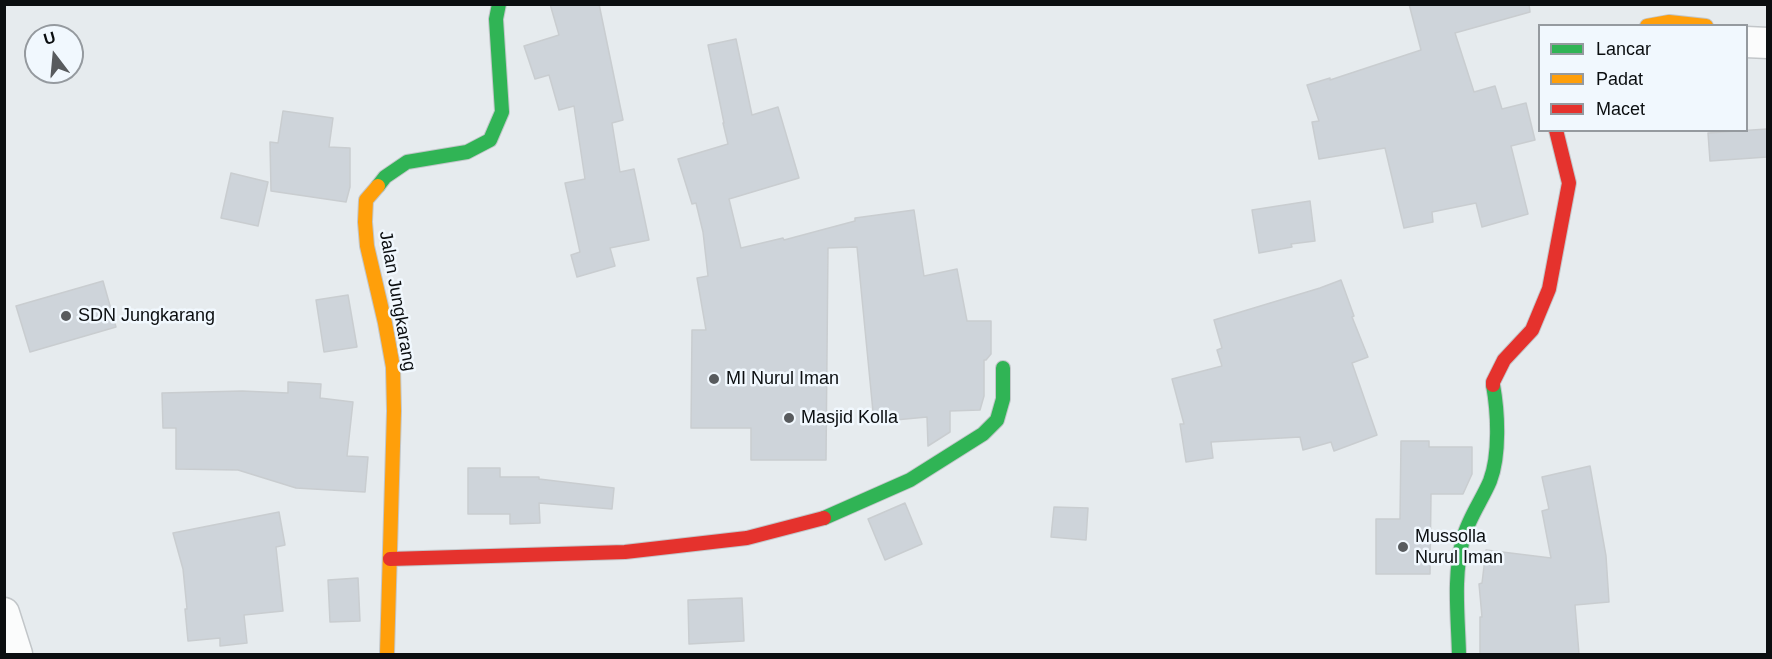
<!DOCTYPE html>
<style>
body{margin:0}
#map{position:relative;width:1772px;height:659px;overflow:hidden;background:#e6ebee;font-family:Helvetica,sans-serif}
canvas{display:block}
.frame{position:absolute;inset:0;border:6px solid #0b0e10;pointer-events:none}
.legend{position:absolute;left:1538px;top:24px;width:210px;height:108px;box-sizing:border-box;background:#f1f8fe;border:2px solid #959a9f;margin:0;padding:8px 10px;list-style:none;font-size:18px;color:#0b0e10}
.legend li{display:flex;align-items:center;gap:12px;height:30px}
.legend b{width:30px;border:2px solid #959a9f}
.north{position:absolute;left:24px;top:24px;width:60px;height:60px;box-sizing:border-box;background:#f1f8fe;border:2px solid #959a9f;border-radius:50%;rotate:344deg;font-size:16px;font-weight:700;line-height:24px;text-align:center;color:#0b0e10}
.north::after{content:'';display:block;margin:auto;width:21px;height:27px;background:#585b5e;clip-path:polygon(50% 0,100% 100%,50% 72%,0 100%)}
</style>
<div id="map">
<canvas width="1772" height="659"></canvas>
<div class="frame"></div>
<ul class="legend">
<li><b style="height:8px;background:#30b455"></b>Lancar</li>
<li><b style="height:8px;background:#ff9f0a"></b>Padat</li>
<li><b style="height:8px;background:#e5322d"></b>Macet</li>
</ul>
<div class="north">U</div>
</div>
<script>
const ctx = document.querySelector('canvas').getContext('2d');
ctx.lineJoin = 'round';
function fill(path, color) {
  ctx.fillStyle = color;
  ctx.fill(path, 'evenodd');
}
function strokePath(path, color, width, dash) {
  ctx.strokeStyle = color;
  ctx.lineWidth = width;
  ctx.lineCap = dash ? 'butt' : 'round';
  ctx.setLineDash(dash || []);
  ctx.stroke(path);
}
function label(font, color, halo, rows, align = 'center') {
  ctx.font = font + ' Helvetica,sans-serif';
  ctx.lineWidth = 5;
  ctx.setLineDash([]);
  ctx.textBaseline = 'middle';
  ctx.strokeStyle = halo;
  ctx.fillStyle = color;
  for (const [text, x, y, turn = 0] of rows) {
    ctx.save();
    ctx.translate(x, y);
    ctx.rotate((+turn || 0) * Math.PI / 180);
    ctx.textAlign = isNaN(turn) ? turn : align;
    if (halo) ctx.strokeText(text, 0, 0);
    ctx.fillText(text, 0, 0);
    ctx.restore();
  }
}
const building = new Path2D(`
 M 550,4 L 599,4 L 623,120 L 612,123 L 620,172 L 634,169 L 649,240 L 610,248 L 615,266 L 577,277 L 571,255 L 580,252 L 565,183 L 585,179 L 574,106 L 559,110 L 549,75 L 535,79 L 524,46 L 559,35 Z
 M 1409,4 L 1529,4 L 1530,12 L 1455,33 L 1474,92 L 1495,86 L 1502,109 L 1526,103 L 1535,140 L 1511,146 L 1528,214 L 1482,227 L 1476,203 L 1432,212 L 1433,222 L 1404,228 L 1385,148 L 1319,159 L 1312,122 L 1319,121 L 1307,85 L 1330,78 L 1330,80 L 1421,50 Z
 M 736,39 L 752,115 L 778,107 L 799,178 L 729,199 L 741,248 L 783,238 L 784,240 L 855,221 L 855,218 L 914,210 L 924,276 L 957,269 L 967,321 L 991,321 L 991,354 L 986,360 L 984,360 L 984,396 L 980,410 L 950,411 L 950,432 L 928,446 L 927,417 L 874,422 L 857,247 L 828,248 L 826,460 L 751,460 L 751,428 L 691,428 L 692,330 L 706,330 L 697,278 L 708,276 L 703,232 L 696,203 L 692,204 L 678,159 L 728,144 L 723,123 L 724,123 L 708,45 Z
 M 283,111 L 333,118 L 329,147 L 350,148 L 350,187 L 346,202 L 271,191 L 270,142 L 278,143 Z
 M 1767,129 L 1767,157 L 1710,161 L 1708,133 Z
 M 231,173 L 268,182 L 258,226 L 221,218 Z
 M 1310,201 L 1315,241 L 1291,244 L 1292,247 L 1259,253 L 1252,210 Z
 M 1341,280 L 1354,316 L 1352,317 L 1368,357 L 1352,363 L 1377,435 L 1334,451 L 1331,442 L 1303,450 L 1300,437 L 1211,442 L 1213,458 L 1186,462 L 1180,424 L 1184,424 L 1172,379 L 1222,366 L 1217,350 L 1222,348 L 1214,320 L 1320,288 Z
 M 103,281 L 116,327 L 30,352 L 16,306 Z
 M 348,295 L 357,347 L 324,352 L 316,300 Z
 M 288,382 L 321,384 L 320,398 L 353,402 L 347,456 L 368,457 L 365,492 L 296,488 L 238,470 L 176,469 L 176,428 L 163,428 L 162,393 L 242,391 L 288,393 Z
 M 1401,441 L 1429,441 L 1429,447 L 1472,447 L 1472,474 L 1463,494 L 1431,494 L 1430,574 L 1376,574 L 1376,519 L 1400,519 Z
 M 1590,466 L 1606,556 L 1609,602 L 1575,605 L 1579,654 L 1480,654 L 1480,617 L 1482,617 L 1479,584 L 1482,583 L 1486,550 L 1551,558 L 1542,511 L 1549,509 L 1542,477 Z
 M 468,468 L 500,468 L 500,477 L 539,477 L 539,479 L 614,488 L 612,509 L 539,503 L 540,523 L 510,524 L 510,514 L 468,514 Z
 M 905,503 L 922,544 L 885,560 L 868,519 Z
 M 1054,507 L 1088,508 L 1086,540 L 1051,537 Z
 M 279,512 L 285,545 L 276,547 L 283,611 L 244,615 L 247,643 L 220,646 L 220,638 L 188,641 L 185,609 L 187,609 L 183,569 L 173,533 Z
 M 358,578 L 360,621 L 330,622 L 328,580 Z
 M 742,598 L 744,641 L 689,644 L 688,600 Z`);
fill(building, '#ced4da');
strokePath(building, '#c9cdd0', 1.5);
const street = new Path2D(`
 M 1746,42 L 1768,43
 M 4,613 L 17,654`);
const fast = new Path2D(`
 M 378,186 L 385,177 L 407,162 L 467,152 L 490,140 L 502,112 L 496,19 L 499,4
 M 824,518 L 910,480 L 983,434 L 997,420 L 1003,399 L 1003,368
 M 1459,654 C 1458,616 1453,576 1463,539 C 1468,519 1482,500 1490,481 C 1500,455 1498,412 1493,385`);
const slow = new Path2D(`
 M 1647,26 L 1669,22 L 1706,26
 M 378,186 L 366,200 L 365,222 L 367,246 L 385,323 L 393,367 L 394,411 L 387,654`);
const jam = new Path2D(`
 M 1493,385 L 1493,382 L 1504,360 L 1532,330 L 1549,289 L 1569,183 L 1556,130
 M 390,559 L 625,552 L 747,538 L 824,518`);
strokePath(street, '#c2c6c9', 33);
strokePath(fast, '#c2c6c9', 16);
strokePath(slow, '#c2c6c9', 16);
strokePath(jam, '#c2c6c9', 16);
strokePath(street, '#fbfcfc', 30);
strokePath(fast, '#30b455', 14);
strokePath(slow, '#ff9f0a', 14);
strokePath(jam, '#e5322d', 14);
for (const [x, y, r, color] of [
 [66,316,6,"#585b5e"],
 [714,379,6,"#585b5e"],
 [789,418,6,"#585b5e"],
 [1403,547,6,"#585b5e"]
]) {
  const dot = new Path2D();
  dot.arc(x, y, r, 0, 2 * Math.PI);
  ctx.fillStyle = color;
  ctx.fill(dot);
  strokePath(dot, '#f1f8fe', 2);
}
label('18px', '#0b0e10', '#f1f8fe', [
 ["Jalan Jungkarang",397,301,80]
]);
label('18px', '#0b0e10', '#f1f8fe', [
 ["SDN Jungkarang",78,316],
 ["MI Nurul Iman",726,379],
 ["Masjid Kolla",801,418],
 ["Mussolla",1415,537],
 ["Nurul Iman",1415,558]
], 'left');
</script>
